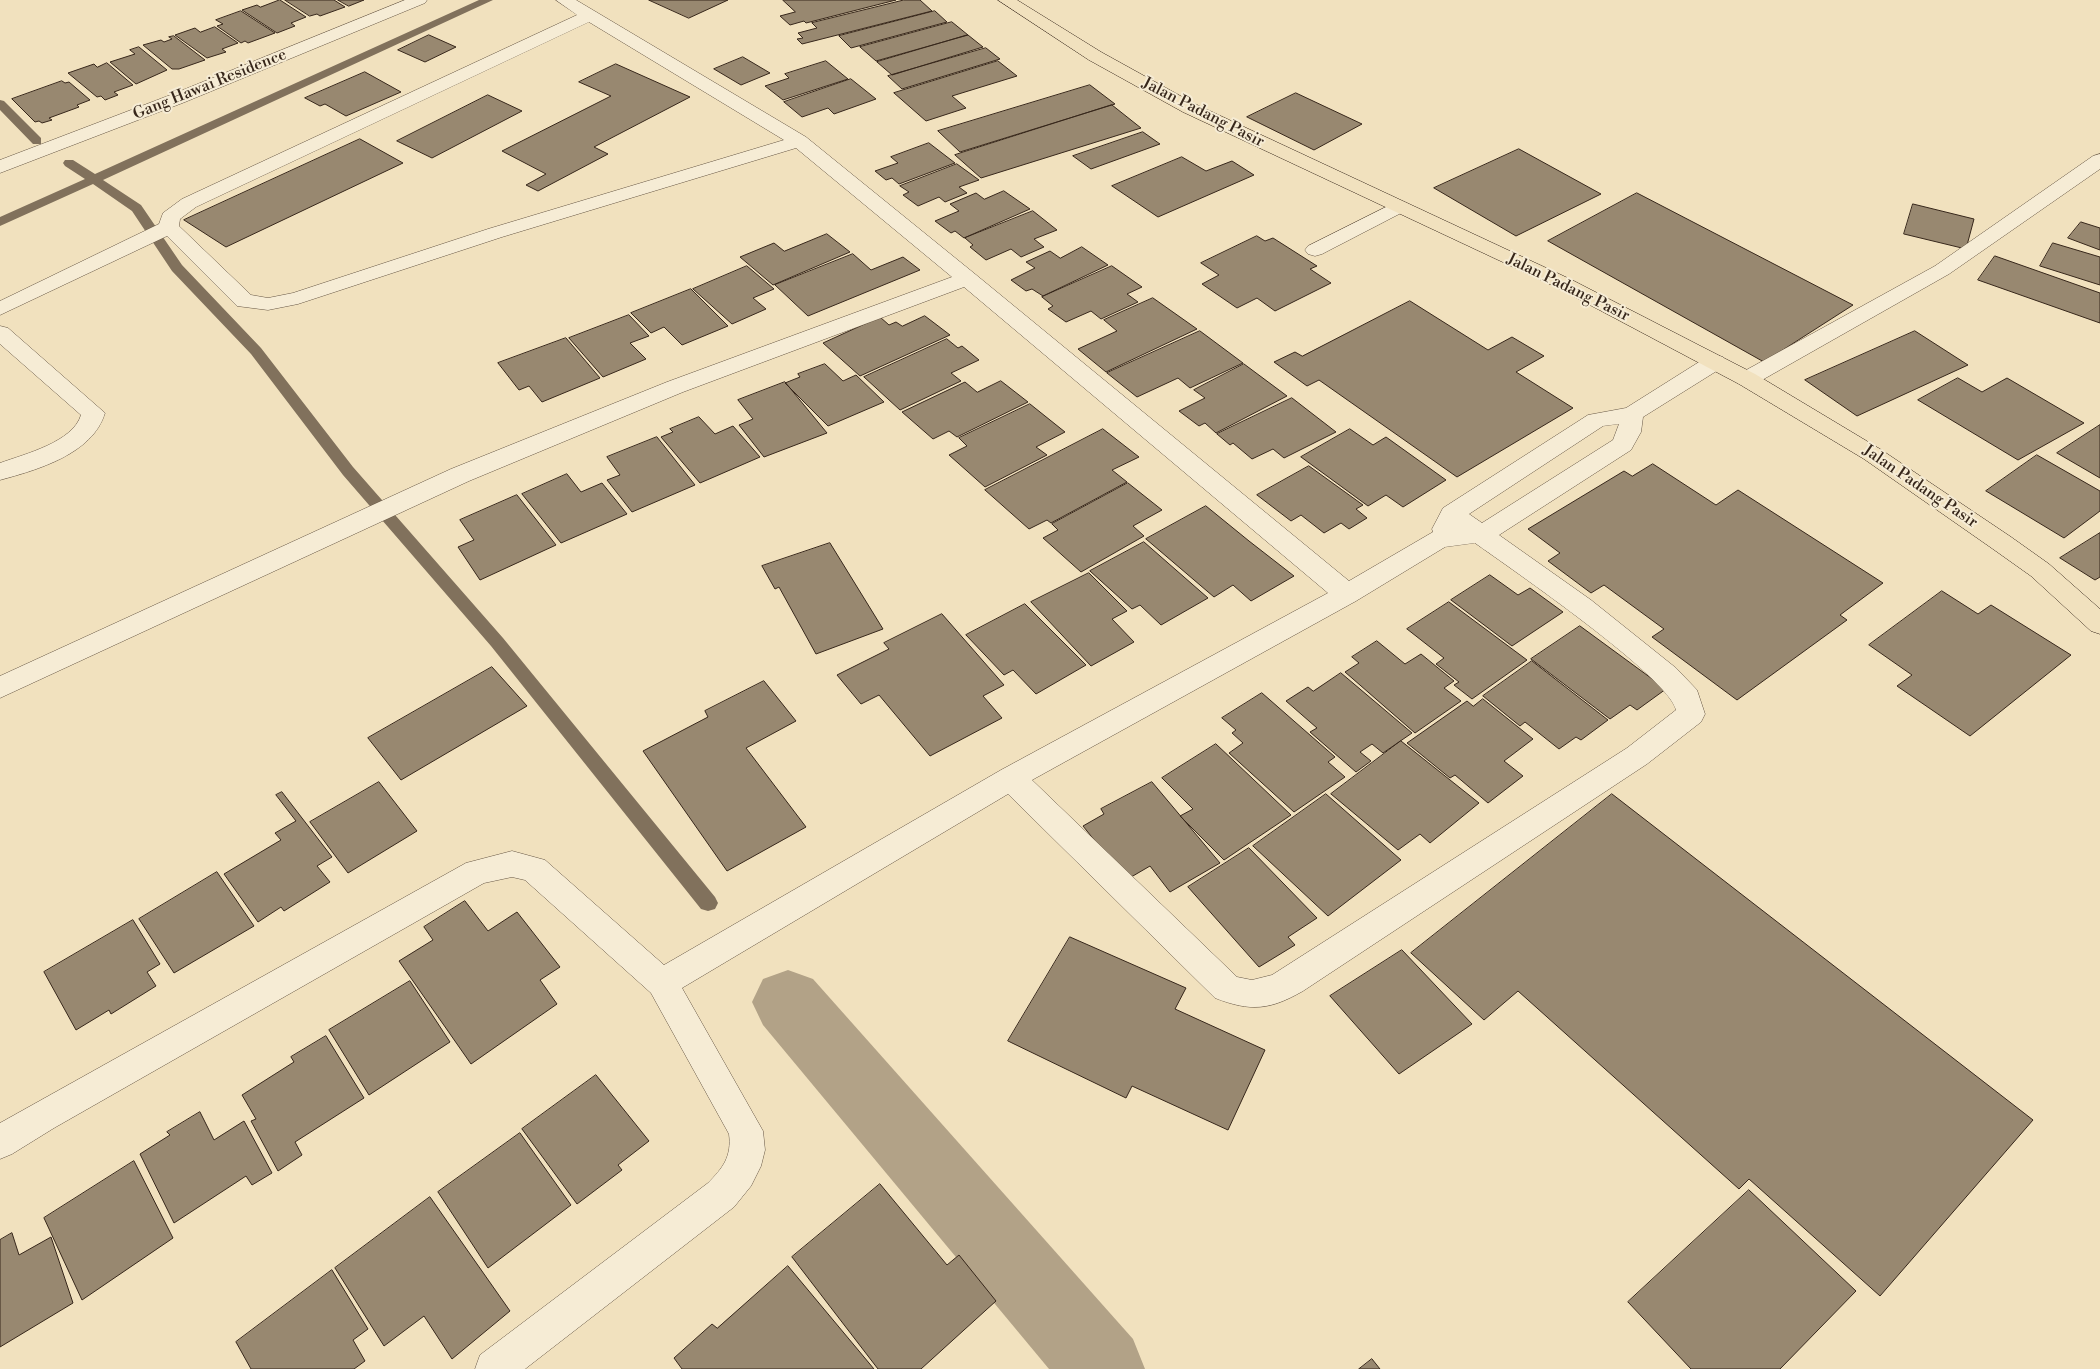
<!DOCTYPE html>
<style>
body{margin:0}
canvas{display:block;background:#f1e1be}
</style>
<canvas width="2100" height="1369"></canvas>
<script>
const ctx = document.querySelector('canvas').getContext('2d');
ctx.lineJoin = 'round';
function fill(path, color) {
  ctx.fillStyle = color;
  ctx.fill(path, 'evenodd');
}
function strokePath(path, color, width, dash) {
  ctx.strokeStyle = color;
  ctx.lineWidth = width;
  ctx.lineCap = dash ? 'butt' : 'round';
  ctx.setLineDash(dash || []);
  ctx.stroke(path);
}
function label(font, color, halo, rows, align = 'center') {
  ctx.font = font + ' "Libre Bodoni",serif';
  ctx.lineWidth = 4;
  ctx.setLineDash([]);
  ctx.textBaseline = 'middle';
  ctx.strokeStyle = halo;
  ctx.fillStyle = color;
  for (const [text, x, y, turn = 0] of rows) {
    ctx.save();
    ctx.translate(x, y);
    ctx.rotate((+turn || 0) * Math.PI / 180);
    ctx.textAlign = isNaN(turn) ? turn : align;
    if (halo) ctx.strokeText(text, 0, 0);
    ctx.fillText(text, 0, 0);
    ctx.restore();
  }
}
fill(new Path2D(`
 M 479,0 L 493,0 L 103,180 L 141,205 L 182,265 L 261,348 L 353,467 L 503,638 L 715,897 L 718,903 L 715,909 L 708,911 L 701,909 L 491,646 L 343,475 L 251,354 L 172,271 L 132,211 L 93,184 L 0,226 L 0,217 L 85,179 L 65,166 L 63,163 L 65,160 L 73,160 L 95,174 Z
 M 0,100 L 4,101 L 41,138 L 41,144 L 33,144 L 0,110 Z`), '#81715c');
fill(new Path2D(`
 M 788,970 L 813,979 L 1133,1339 L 1145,1369 L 1049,1369 L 763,1025 L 752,1002 L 763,979 Z`), '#b2a287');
const building = new Path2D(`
 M 280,0 L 306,17 L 291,23 L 295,26 L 277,33 L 242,10 L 257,5 L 260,7 Z
 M 285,0 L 334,0 L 345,7 L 320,16 L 317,14 L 310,16 Z
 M 338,0 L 364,0 L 349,6 Z
 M 649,0 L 728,0 L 689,18 Z
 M 783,0 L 896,0 L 806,23 L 804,21 L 790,25 L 780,16 L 795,12 Z
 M 904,0 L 920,0 L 932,11 L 802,44 L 797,39 L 803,38 L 798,33 L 817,28 L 812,23 Z
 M 241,11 L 275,33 L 248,43 L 245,41 L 241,43 L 217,26 L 223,24 L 216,20 Z
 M 935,11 L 947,22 L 851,48 L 839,36 Z
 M 952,22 L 968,35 L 876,61 L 860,47 Z
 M 215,27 L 238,43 L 222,49 L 226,52 L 207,58 L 175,35 L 195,28 L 200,32 Z
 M 429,35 L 456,47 L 425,62 L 398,50 Z
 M 968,35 L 983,47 L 892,75 L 877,62 Z
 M 174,36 L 205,60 L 179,69 L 172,69 L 143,45 L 161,40 L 164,42 L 172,39 L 169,37 Z
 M 139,47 L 167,70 L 136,84 L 110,62 L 135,54 L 130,50 Z
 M 986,48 L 1000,59 L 902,89 L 888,76 Z
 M 743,57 L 770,73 L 741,85 L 714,69 Z
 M 826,61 L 848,79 L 783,100 L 765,86 L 789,78 L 785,74 Z
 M 998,61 L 1017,76 L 952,96 L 966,108 L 926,121 L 894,93 Z
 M 107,63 L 133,85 L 114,92 L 118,95 L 105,100 L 101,96 L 97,97 L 68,73 L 94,64 L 97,67 Z
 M 616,64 L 690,97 L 594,147 L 608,154 L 538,191 L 526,185 L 546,174 L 502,151 L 611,96 L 579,82 Z
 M 365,72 L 401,92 L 346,116 L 325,104 L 320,106 L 305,98 Z
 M 851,79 L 876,99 L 834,114 L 828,108 L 802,117 L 784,102 Z
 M 62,81 L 65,83 L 69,82 L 90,100 L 77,105 L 79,107 L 49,118 L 52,120 L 42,123 L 39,121 L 35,122 L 12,99 Z
 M 1090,85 L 1115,104 L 960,152 L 938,131 Z
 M 1296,93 L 1362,124 L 1314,150 L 1247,117 Z
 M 488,95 L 522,111 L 432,158 L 397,141 Z
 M 1112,105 L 1141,128 L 981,178 L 955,155 Z
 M 1143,132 L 1160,144 L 1091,169 L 1073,156 Z
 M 360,139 L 403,163 L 226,247 L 184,220 Z
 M 929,143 L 955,163 L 899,184 L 892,178 L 886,180 L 875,171 L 898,163 L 891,157 Z
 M 1519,149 L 1601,194 L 1516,236 L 1434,188 Z
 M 1182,157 L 1206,171 L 1232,161 L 1254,175 L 1158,217 L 1112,186 Z
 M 957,164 L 979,180 L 959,187 L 967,193 L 945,202 L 939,197 L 918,206 L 903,195 L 909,192 L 900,186 Z
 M 1004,191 L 1030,209 L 964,238 L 955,231 L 951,233 L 935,221 L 959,211 L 950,204 L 976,193 L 984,199 Z
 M 1637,193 L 1853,305 L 1764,362 L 1548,241 Z
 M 1913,204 L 1974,219 L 1966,249 L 1904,234 Z
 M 1033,211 L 1057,230 L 1034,239 L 1044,247 L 1021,257 L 1011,249 L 986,260 L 970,247 L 973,245 L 965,238 Z
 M 2081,222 L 2100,228 L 2100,250 L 2068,238 Z
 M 827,234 L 850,252 L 773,285 L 740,257 L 774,243 L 784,251 Z
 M 1257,236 L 1265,241 L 1273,238 L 1317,266 L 1310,269 L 1331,283 L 1275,311 L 1257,298 L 1237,308 L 1202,284 L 1219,275 L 1201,263 Z
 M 2053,243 L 2100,257 L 2100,285 L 2040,266 Z
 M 1082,247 L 1108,265 L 1043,296 L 1032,289 L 1026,291 L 1011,280 L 1035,268 L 1026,262 L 1050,251 L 1060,258 Z
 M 853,254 L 871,270 L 903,257 L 920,270 L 808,316 L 775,285 Z
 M 1995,256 L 2100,293 L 2100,323 L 1978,280 Z
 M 747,266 L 774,289 L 753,298 L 766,309 L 732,324 L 693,289 Z
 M 1112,266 L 1142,287 L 1127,294 L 1138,302 L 1101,319 L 1091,311 L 1066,322 L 1048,309 L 1053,306 L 1042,297 Z
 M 691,289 L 728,326 L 682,345 L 664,327 L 651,333 L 631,313 Z
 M 1153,298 L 1197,329 L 1106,372 L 1078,349 L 1117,331 L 1104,320 Z
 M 1410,301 L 1488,350 L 1512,337 L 1544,356 L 1516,372 L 1573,408 L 1457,477 L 1319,380 L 1307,386 L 1274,362 L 1295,352 L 1302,356 Z
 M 629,315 L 649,336 L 630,343 L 646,359 L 603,377 L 569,338 Z
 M 925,316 L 950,335 L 860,376 L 823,343 L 880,317 L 889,325 L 896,322 L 902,326 Z
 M 1200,331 L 1243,363 L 1190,388 L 1178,378 L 1137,397 L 1107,373 Z
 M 1915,331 L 1968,365 L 1857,416 L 1805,380 Z
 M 566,338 L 600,378 L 542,402 L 529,386 L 519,390 L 498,363 Z
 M 947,339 L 958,348 L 962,346 L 979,360 L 951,373 L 961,381 L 900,410 L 864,377 Z
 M 825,364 L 843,381 L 856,375 L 884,402 L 828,426 L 785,383 L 800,377 L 798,374 Z
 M 1244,364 L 1287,396 L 1216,433 L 1205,423 L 1199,426 L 1179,411 L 1205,398 L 1194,390 Z
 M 1958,378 L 1982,392 L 2007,378 L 2084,423 L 2018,460 L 1918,400 Z
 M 1001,381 L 1028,402 L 957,437 L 949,431 L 933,439 L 902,412 L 965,382 L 977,392 Z
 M 785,382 L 827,433 L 764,457 L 739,425 L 753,419 L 738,400 Z
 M 1292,398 L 1336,432 L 1284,458 L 1273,449 L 1252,459 L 1233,443 L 1230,445 L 1217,434 Z
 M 1030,404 L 1065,432 L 1036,447 L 1047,455 L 985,487 L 949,455 L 967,446 L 959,438 Z
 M 699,417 L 715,434 L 733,426 L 760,457 L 700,483 L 661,437 L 673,432 L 670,429 Z
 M 2100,425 L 2100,478 L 2057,453 Z
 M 1103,429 L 1139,457 L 1112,470 L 1127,482 L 1051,523 L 1047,520 L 1029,529 L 985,490 Z
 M 1350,429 L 1373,445 L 1386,437 L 1446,480 L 1403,507 L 1386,495 L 1368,506 L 1301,457 Z
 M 657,437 L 695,485 L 632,512 L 607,480 L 620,475 L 607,457 Z
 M 2037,455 L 2100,491 L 2100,511 L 2064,538 L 1986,491 Z
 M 1653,464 L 1716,505 L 1738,490 L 1883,583 L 1840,615 L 1847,620 L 1737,700 L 1652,637 L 1664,629 L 1604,585 L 1591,593 L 1548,561 L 1560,553 L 1528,529 L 1624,471 L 1632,476 Z
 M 1309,466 L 1363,505 L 1356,509 L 1367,518 L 1349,529 L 1341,523 L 1324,533 L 1301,515 L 1291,521 L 1257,495 Z
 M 567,474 L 581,492 L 602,483 L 627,514 L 561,543 L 522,494 Z
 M 1128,483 L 1162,510 L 1133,526 L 1144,536 L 1081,572 L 1043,538 L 1058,530 L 1052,524 Z
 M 517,495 L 556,545 L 480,580 L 458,547 L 474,540 L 460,520 Z
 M 1206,506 L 1249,541 L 1294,576 L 1251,601 L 1233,585 L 1214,597 L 1146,539 Z
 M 2100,533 L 2100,577 L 2095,580 L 2060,558 Z
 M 1144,542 L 1208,598 L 1161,625 L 1140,605 L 1132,609 L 1090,571 Z
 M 830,543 L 883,629 L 816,654 L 779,587 L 775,589 L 762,566 Z
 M 1089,573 L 1127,611 L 1112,619 L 1134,642 L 1091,666 L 1031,602 Z
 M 1490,575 L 1518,595 L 1530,588 L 1563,612 L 1512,646 L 1451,600 Z
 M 1942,591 L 1978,614 L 1991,605 L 2071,655 L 1970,736 L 1897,686 L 1912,675 L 1869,645 Z
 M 1449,602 L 1527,660 L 1472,699 L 1454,685 L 1459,682 L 1436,664 L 1444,658 L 1407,629 Z
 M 1025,604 L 1086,665 L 1036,694 L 1013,670 L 1004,675 L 966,635 Z
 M 942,614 L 1004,685 L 983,696 L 1002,718 L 930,756 L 879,695 L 861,704 L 837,675 L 889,649 L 884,643 Z
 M 1580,626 L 1666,689 L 1637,710 L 1630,705 L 1610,719 L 1531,659 Z
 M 1377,641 L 1405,664 L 1421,654 L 1454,681 L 1444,688 L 1461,701 L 1415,733 L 1345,672 L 1359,663 L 1352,657 Z
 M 1532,661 L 1608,720 L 1581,740 L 1576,737 L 1559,749 L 1525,722 L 1520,726 L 1483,696 Z
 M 492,667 L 527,706 L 401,780 L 368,738 Z
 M 1341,673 L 1412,733 L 1383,753 L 1372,744 L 1360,752 L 1371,761 L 1356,772 L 1310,732 L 1317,728 L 1286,701 L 1308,687 L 1313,691 Z
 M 764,681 L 796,721 L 746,748 L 806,827 L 727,871 L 643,751 L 708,717 L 705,711 Z
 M 1262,693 L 1335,757 L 1328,762 L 1345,777 L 1294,812 L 1229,753 L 1243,743 L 1232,733 L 1236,730 L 1222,718 Z
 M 1483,699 L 1533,739 L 1504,761 L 1523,776 L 1488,803 L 1455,775 L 1450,778 L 1407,743 L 1467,701 L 1473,706 Z
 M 1401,741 L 1479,803 L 1430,843 L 1420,834 L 1398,850 L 1331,794 Z
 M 1216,744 L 1291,815 L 1224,860 L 1180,816 L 1193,809 L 1162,778 Z
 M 379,782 L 417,831 L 348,873 L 310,822 Z
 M 1152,782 L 1220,863 L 1170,892 L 1150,866 L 1126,880 L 1083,826 L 1104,814 L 1101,809 Z
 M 282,792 L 332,857 L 317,866 L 330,882 L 284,911 L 281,907 L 258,922 L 224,874 L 281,840 L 275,833 L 296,821 L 276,795 Z
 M 1326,794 L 1401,860 L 1328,916 L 1253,846 Z
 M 1612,794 L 2033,1120 L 1880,1296 L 1749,1179 L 1739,1189 L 1518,991 L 1484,1020 L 1411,953 Z
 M 1249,848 L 1317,918 L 1288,937 L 1295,945 L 1259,967 L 1188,887 Z
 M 217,872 L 254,926 L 174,973 L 139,919 Z
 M 465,901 L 488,931 L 517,912 L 560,967 L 540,980 L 557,1004 L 471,1064 L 399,961 L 433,940 L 424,927 Z
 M 133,920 L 160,964 L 147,972 L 156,986 L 111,1014 L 109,1010 L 76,1030 L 44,972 Z
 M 1070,937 L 1186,988 L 1175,1009 L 1265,1050 L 1228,1130 L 1132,1086 L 1126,1098 L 1008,1041 Z
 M 1402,950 L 1472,1024 L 1399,1074 L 1330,996 Z
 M 410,981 L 450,1042 L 369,1095 L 329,1030 Z
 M 326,1036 L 364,1098 L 295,1142 L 302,1155 L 278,1171 L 251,1121 L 256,1119 L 242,1095 L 294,1062 L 291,1057 Z
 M 596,1075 L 649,1141 L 618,1165 L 622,1170 L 577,1204 L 522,1129 Z
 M 200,1112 L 214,1140 L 244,1121 L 272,1173 L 252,1185 L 246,1176 L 174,1223 L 140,1154 L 170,1135 L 167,1132 Z
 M 520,1133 L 571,1205 L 488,1268 L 438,1192 Z
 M 134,1161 L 173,1238 L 82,1300 L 44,1218 Z
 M 880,1184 L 947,1265 L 959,1255 L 996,1301 L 921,1369 L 878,1369 L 792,1257 Z
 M 1749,1190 L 1856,1291 L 1780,1369 L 1691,1369 L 1628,1302 Z
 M 430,1197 L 510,1311 L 452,1359 L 424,1316 L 384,1346 L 335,1268 Z
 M 12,1233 L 19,1255 L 51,1237 L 73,1303 L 0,1347 L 0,1240 Z
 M 788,1266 L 874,1369 L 682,1369 L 674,1358 L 712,1324 L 717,1328 Z
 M 332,1270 L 368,1329 L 353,1340 L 365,1361 L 354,1369 L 251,1369 L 236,1342 Z
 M 1372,1359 L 1380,1369 L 1359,1369 Z`);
fill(building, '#988870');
strokePath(building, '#37271b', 1);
const minor = new Path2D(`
 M 405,0 L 427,0 L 425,3 L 185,102 L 0,173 L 0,160 L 173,94 Z
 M 556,0 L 576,0 L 806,137 L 975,274 L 1349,581 L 1433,532 L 1432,529 L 1443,508 L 1588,415 L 1626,408 L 1707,357 L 1715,355 L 1723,357 L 1726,362 L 1723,367 L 1643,417 L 1641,432 L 1631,450 L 1499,535 L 1591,600 L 1676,668 L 1697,690 L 1705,714 L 1701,722 L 1647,764 L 1303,991 C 1270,1010 1251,1012 1215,998 L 1008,794 L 682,988 L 763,1131 L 765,1150 L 761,1166 L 751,1186 L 734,1207 L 525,1369 L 475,1369 L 480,1355 L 708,1183 C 723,1168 732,1156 729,1134 L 651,993 L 525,880 L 512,877 L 484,883 L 54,1128 L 12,1154 L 0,1159 L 0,1123 L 466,863 L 512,851 L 545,860 L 664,965 L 1001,770 L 1328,593 L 964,287 L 683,392 L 469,481 L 0,698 L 0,676 L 451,469 L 667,382 L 952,277 L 796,148 L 502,237 L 298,304 L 268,310 L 237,306 L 167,236 L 0,315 L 0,301 L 159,224 L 163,213 L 182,199 L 577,15 ZM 589,22 L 784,140 L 488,229 L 293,293 L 268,298 L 251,295 L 179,226 L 180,219 L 196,207 ZM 1619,424 L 1613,440 L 1482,523 L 1469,514 L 1603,426 ZM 1475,543 C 1510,568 1669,677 1676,710 L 1627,748 L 1272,975 L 1252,980 L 1237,977 L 1032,780 L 1356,601 L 1445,547 Z
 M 2100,154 L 2100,169 L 1949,274 L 1755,384 L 1747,386 L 1739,384 L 1736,379 L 1739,374 L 1935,266 L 2093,156 Z
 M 1398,201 L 1405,203 L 1408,207 L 1405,211 L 1322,254 L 1315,256 L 1308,254 L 1305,250 L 1308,246 Z
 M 0,326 L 8,328 L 105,413 C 93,454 37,470 0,480 L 0,463 C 25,454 73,442 81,415 L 0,344 Z`);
const highway = new Path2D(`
 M 998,0 L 1017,0 L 1101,52 L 1195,104 L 1572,280 L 1755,374 L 1880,449 L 2011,537 L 2049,564 L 2100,609 L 2100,634 L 2091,631 L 2031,576 L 1993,549 L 1864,459 L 1739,384 L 1558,288 L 1183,112 L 1089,60 Z`);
strokePath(minor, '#665644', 1);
strokePath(highway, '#37271b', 1);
fill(minor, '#f6ecd5');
fill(highway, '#f1e1be');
label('16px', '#37271b', '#f6ecd5', [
 ["Gang Hawai Residence",210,85,-22],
 ["Jalan Padang Pasir",1203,113,27],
 ["Jalan Padang Pasir",1568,288,26],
 ["Jalan Padang Pasir",1920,487,34]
]);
</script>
